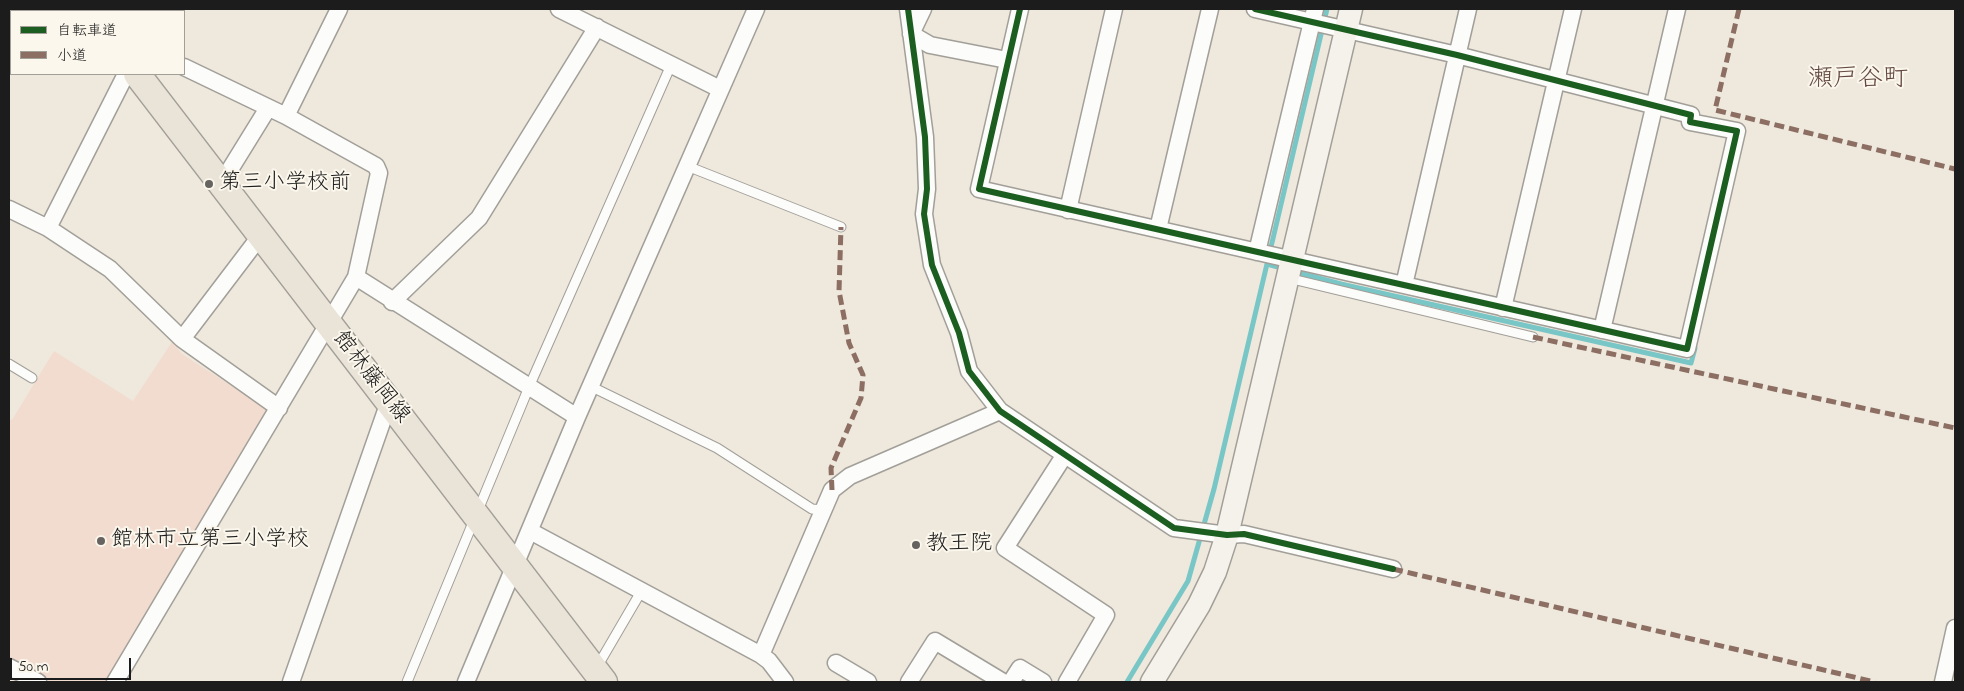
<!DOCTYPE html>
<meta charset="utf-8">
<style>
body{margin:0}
#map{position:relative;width:1964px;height:691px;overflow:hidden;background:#eee8dd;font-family:"Indie Flower","Klee One",sans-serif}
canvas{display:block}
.frame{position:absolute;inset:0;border:10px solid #1c1c1c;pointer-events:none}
.legend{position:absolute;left:10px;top:10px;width:175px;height:65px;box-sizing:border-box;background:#fbf7ec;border:1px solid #a29f99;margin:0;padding:6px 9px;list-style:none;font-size:15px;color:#1c1c1c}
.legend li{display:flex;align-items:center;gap:10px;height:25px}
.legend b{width:25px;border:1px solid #a29f99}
.scale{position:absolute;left:10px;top:658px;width:121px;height:22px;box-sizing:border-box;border:2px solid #1c1c1c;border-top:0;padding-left:6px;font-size:15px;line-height:18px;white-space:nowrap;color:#1c1c1c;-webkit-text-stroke:4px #fbf7ec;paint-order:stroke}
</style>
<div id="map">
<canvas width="1964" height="691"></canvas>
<div class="frame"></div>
<ul class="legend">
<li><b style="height:6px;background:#1b5e20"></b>自転車道</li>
<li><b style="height:6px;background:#8d6e63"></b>小道</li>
</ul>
<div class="scale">50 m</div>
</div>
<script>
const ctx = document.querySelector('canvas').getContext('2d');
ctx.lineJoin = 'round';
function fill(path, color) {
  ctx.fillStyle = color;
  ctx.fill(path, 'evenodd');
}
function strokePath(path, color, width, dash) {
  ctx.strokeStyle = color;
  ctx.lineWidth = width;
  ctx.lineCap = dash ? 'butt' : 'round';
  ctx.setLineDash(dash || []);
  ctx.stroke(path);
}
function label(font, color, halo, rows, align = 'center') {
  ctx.font = font + ' "Indie Flower","Klee One",sans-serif';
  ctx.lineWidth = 4;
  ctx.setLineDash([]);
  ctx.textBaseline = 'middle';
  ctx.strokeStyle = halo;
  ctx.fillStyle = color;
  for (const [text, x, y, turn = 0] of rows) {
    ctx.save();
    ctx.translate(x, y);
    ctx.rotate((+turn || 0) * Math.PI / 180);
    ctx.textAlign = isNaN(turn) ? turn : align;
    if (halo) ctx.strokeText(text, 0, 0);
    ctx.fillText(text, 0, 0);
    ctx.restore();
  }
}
fill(new Path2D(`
 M 172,342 L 182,354 L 269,410 L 109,682 L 48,682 L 9,661 L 9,419 L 12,420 L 54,351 L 133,401 Z`), '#f2dccf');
strokePath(new Path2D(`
 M 1267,264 L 1285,269
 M 1296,272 L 1341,284 L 1691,363 L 1695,348
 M 1127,682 L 1188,581 L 1214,489 L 1327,9`), '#79c6c7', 5);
const lane = new Path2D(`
 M 687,166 L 841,227
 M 1288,278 L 1533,337
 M 9,364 L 32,378
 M 590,386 L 717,448 L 812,509 L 822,510
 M 597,667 L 642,590
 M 407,682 L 529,387 L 671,65`);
const street = new Path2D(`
 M 559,9 L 720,89
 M 908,9 L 925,137 L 927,189 L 924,214 L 932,265 L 959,333 L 969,371 L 1000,411 L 1174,528 L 1227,535 L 1244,534 L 1393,569
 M 923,9 L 911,34 L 930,45 L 1007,60
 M 1020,9 L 979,189 L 1687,349 L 1737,131 L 1690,122 L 1691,115 L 1457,55 L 1255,9
 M 154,11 L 155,9
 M 286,116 L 339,9
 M 221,184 L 268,108
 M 9,209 L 48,228 L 110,269 L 182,339
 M 1068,210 L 1114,9
 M 48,228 L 126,74
 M 1158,229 L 1210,9
 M 261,235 L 182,339 L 279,408
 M 1257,252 L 1315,9
 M 356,277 L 577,417
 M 1404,285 L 1468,9
 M 392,302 L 479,218 L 597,27
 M 1503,308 L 1573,9
 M 1602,330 L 1677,9
 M 1064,456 L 1005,548 L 1106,615 L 1067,682
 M 530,531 L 761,655 L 769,661 L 785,682
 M 761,655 L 832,490 L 850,476 L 1000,411
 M 836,663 L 868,682
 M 9,667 L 38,682
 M 115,682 L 356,277 L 379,173 L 376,166 L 286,116 L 184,67
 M 291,682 L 389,402
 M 466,682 L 577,417 L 756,9
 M 909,682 L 935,641 L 1003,682
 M 1011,682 L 1020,668 L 1043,682
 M 1943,682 L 1955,628`);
const secondary = new Path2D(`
 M 1152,682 L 1199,605 L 1215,572 L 1227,535 L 1351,9`);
const primary = new Path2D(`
 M 87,9 L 89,11
 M 137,74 L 604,682`);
strokePath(lane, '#a29f99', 11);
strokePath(street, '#a29f99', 19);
strokePath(secondary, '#a29f99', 25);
strokePath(primary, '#a29f99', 29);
strokePath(lane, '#fcfcfa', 9);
strokePath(street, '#fcfcfa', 16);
strokePath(secondary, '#f5f1eb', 22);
strokePath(primary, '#eae3d7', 26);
strokePath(new Path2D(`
 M 1739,9 L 1715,110 L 1955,169
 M 1533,337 L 1955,428
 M 832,490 L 831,468 L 861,398 L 863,375 L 849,343 L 839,291 L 841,227
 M 1393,569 L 1875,682`), '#8d6e63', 5, [10, 5]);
strokePath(new Path2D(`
 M 908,9 L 925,137 L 927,189 L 924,214 L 932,265 L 959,333 L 969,371 L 1000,411 L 1174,528 L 1227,535 L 1244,534 L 1393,569
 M 1020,9 L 979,189 L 1687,349 L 1737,131 L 1690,122 L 1691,115 L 1457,55 L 1255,9`), '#1b5e20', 6);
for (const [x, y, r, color] of [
 [209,184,5,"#666360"],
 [101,541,5,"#666360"],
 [916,545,5,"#666360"]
]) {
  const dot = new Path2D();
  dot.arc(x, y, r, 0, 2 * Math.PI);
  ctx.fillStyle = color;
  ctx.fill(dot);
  strokePath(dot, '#fbf7ec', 2);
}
label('22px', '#1c1c1c', '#fbf7ec', [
 ["第三小学校前",219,184],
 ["館林市立第三小学校",111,541],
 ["教王院",926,545]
], 'left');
label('22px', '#1c1c1c', '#fbf7ec', [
 ["館林藤岡線",370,378,52]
]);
label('25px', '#624840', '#fbf7ec', [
 ["瀬戸谷町",1858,81]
]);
</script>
